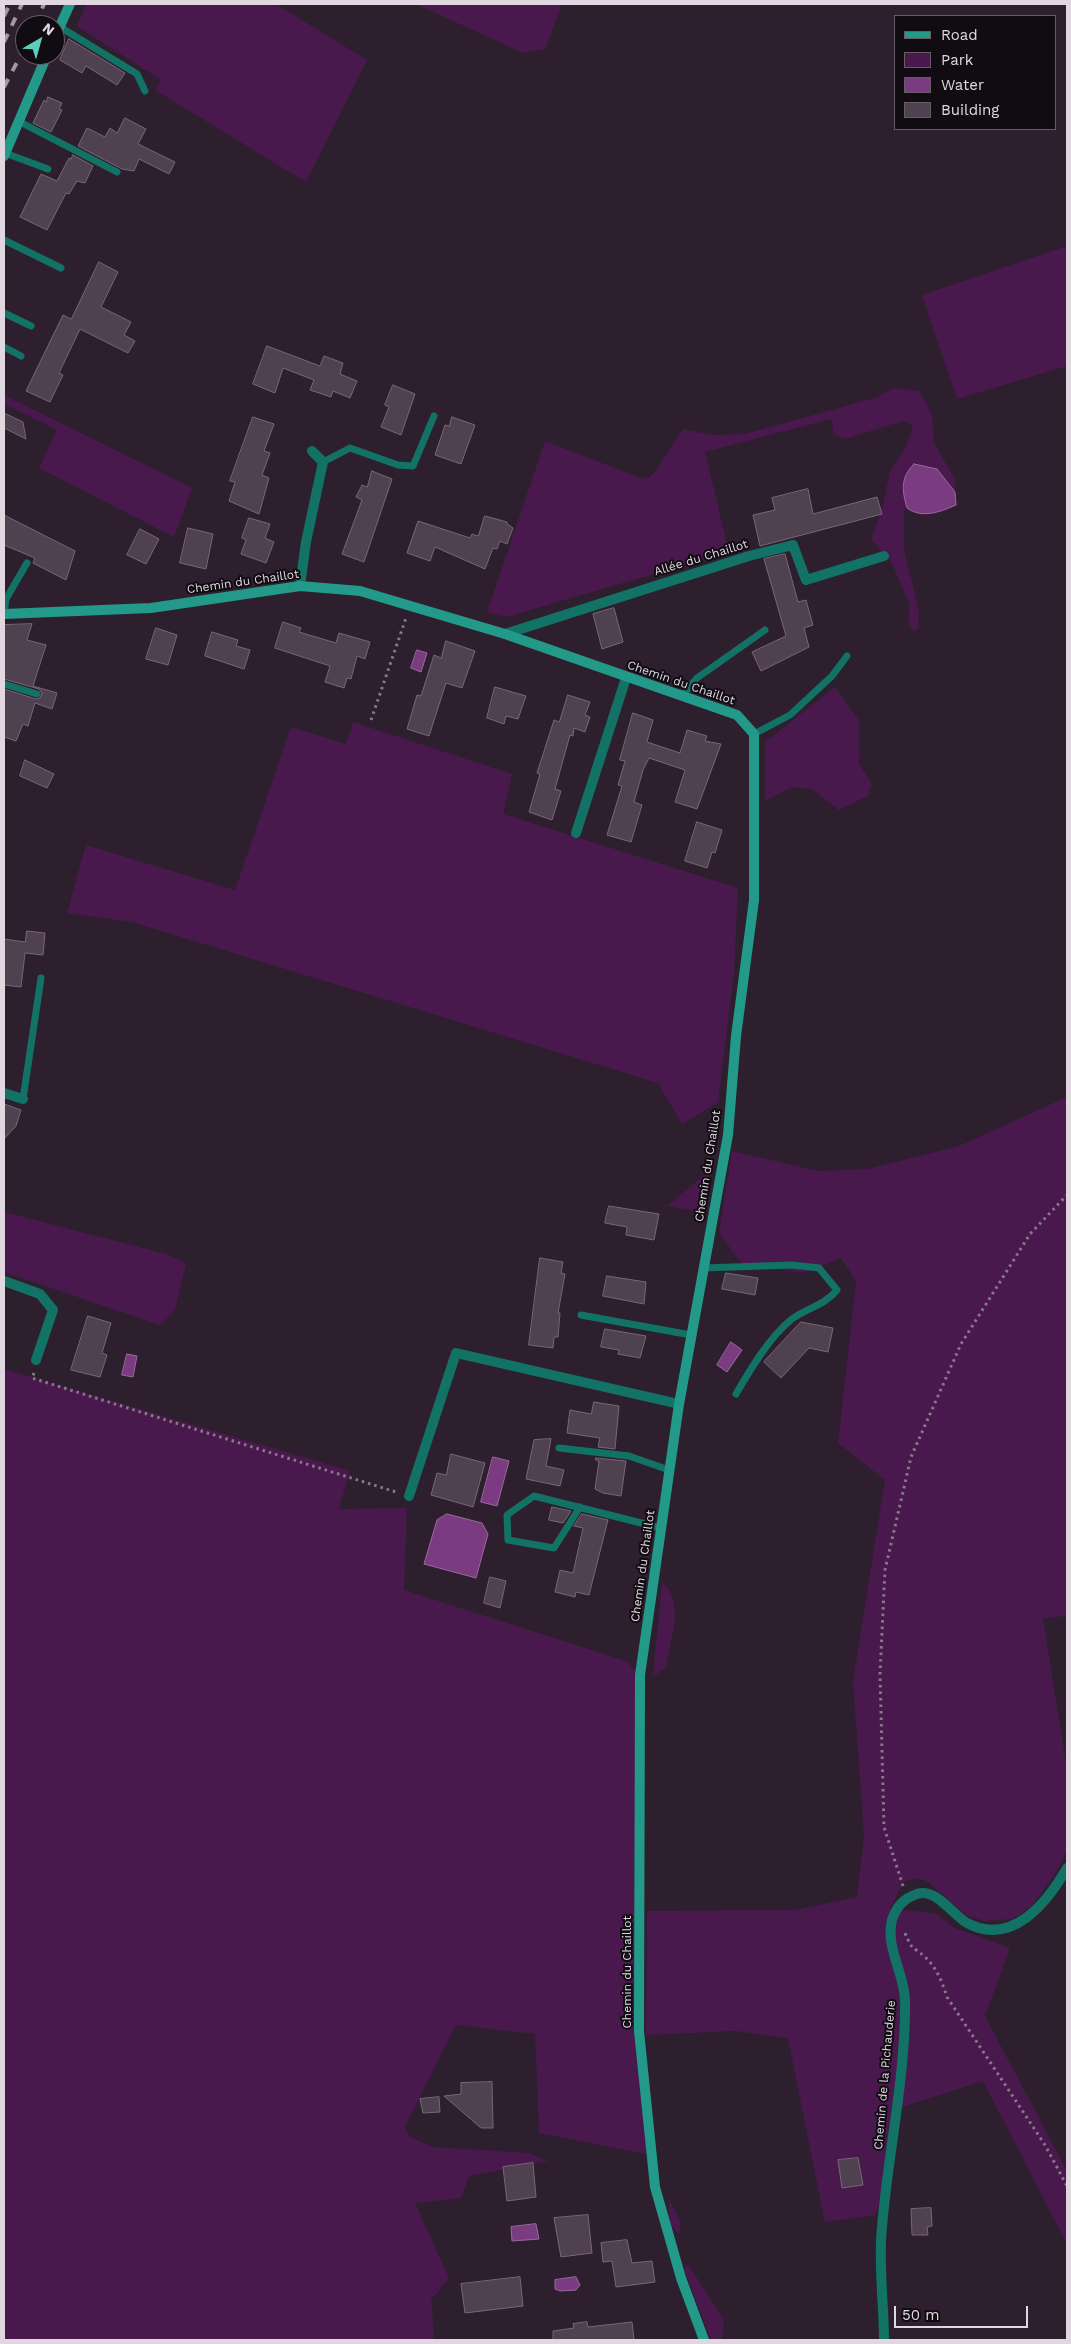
<!DOCTYPE html>
<meta charset="utf-8">
<style>
body{margin:0}
#map{position:relative;width:1071px;height:2344px;overflow:hidden;background:#2d1f2e;font-family:"Work Sans",sans-serif}
canvas{display:block}
.frame{position:absolute;inset:0;border:5px solid #e0d7e0;pointer-events:none}
.legend{position:absolute;left:894px;top:15px;width:162px;height:115px;box-sizing:border-box;background:#110b12;border:1px solid #645d64;margin:0;padding:6px 9px;list-style:none;font-size:15px;color:#e0d7e0}
.legend li{display:flex;align-items:center;gap:10px;height:25px}
.legend b{width:25px;border:1px solid #645d64}
.north{position:absolute;left:15px;top:15px;width:50px;height:50px;box-sizing:border-box;background:#110b12;border:1px solid #645d64;border-radius:50%;rotate:38deg;font-size:14px;font-weight:700;line-height:20px;text-align:center;color:#e0d7e0}
.north::after{content:'';display:block;margin:auto;width:18px;height:22px;background:#5ccebb;clip-path:polygon(50% 0,100% 100%,50% 72%,0 100%)}
.scale{position:absolute;left:894px;top:2306px;width:134px;height:22px;box-sizing:border-box;border:2px solid #e0d7e0;border-top:0;padding-left:6px;font-size:15px;line-height:18px;white-space:nowrap;color:#e0d7e0;-webkit-text-stroke:4px #110b12;paint-order:stroke}
</style>
<div id="map">
<canvas width="1071" height="2344"></canvas>
<div class="frame"></div>
<ul class="legend">
<li><b style="height:6px;background:#239a89"></b>Road</li>
<li><b style="height:14px;background:#49194e"></b>Park</li>
<li><b style="height:14px;background:#7b3b81"></b>Water</li>
<li><b style="height:14px;background:#504151"></b>Building</li>
</ul>
<div class="north">N</div>
<div class="scale">50 m</div>
</div>
<script>
const ctx = document.querySelector('canvas').getContext('2d');
ctx.lineJoin = 'round';
function fill(path, color) {
  ctx.fillStyle = color;
  ctx.fill(path, 'evenodd');
}
function strokePath(path, color, width, dash) {
  ctx.strokeStyle = color;
  ctx.lineWidth = width;
  ctx.lineCap = dash ? 'butt' : 'round';
  ctx.setLineDash(dash || []);
  ctx.stroke(path);
}
function label(font, color, halo, rows, align = 'center') {
  ctx.font = font + ' "Work Sans",sans-serif';
  ctx.lineWidth = 4;
  ctx.setLineDash([]);
  ctx.textBaseline = 'middle';
  ctx.strokeStyle = halo;
  ctx.fillStyle = color;
  for (const [text, x, y, turn = 0] of rows) {
    ctx.save();
    ctx.translate(x, y);
    ctx.rotate((+turn || 0) * Math.PI / 180);
    ctx.textAlign = isNaN(turn) ? turn : align;
    if (halo) ctx.strokeText(text, 0, 0);
    ctx.fillText(text, 0, 0);
    ctx.restore();
  }
}
fill(new Path2D(`
 M 86,4 L 276,4 L 367,60 L 306,182 L 155,90 L 161,80 L 77,26 Z
 M 416,4 L 562,4 L 545,49 L 523,53 Z
 M 1067,246 L 1067,366 L 957,399 L 922,295 Z
 M 893,388 L 920,391 L 932,415 L 934,443 L 955,479 L 955,492 L 936,469 L 914,465 C 891,485 912,496 904,512 L 904,550 L 919,610 L 918,629 L 914,631 L 908,625 L 910,605 L 891,561 L 871,540 L 882,509 L 890,472 L 906,447 L 913,425 L 903,421 L 845,439 L 834,434 L 831,419 L 705,452 L 729,552 L 506,617 L 487,612 L 545,441 L 638,477 L 649,478 L 656,470 L 683,429 L 712,435 L 745,434 L 878,397 Z
 M 4,395 L 192,488 L 174,537 L 39,468 L 57,430 L 4,404 Z
 M 835,687 L 859,720 L 859,764 L 872,784 L 868,796 L 839,810 L 812,789 L 792,787 L 765,801 L 765,742 Z
 M 353,722 L 512,774 L 503,814 L 738,888 L 734,974 L 718,1102 L 682,1124 L 658,1083 L 132,922 L 67,913 L 86,845 L 235,890 L 291,727 L 346,744 Z
 M 1067,1097 L 1067,1616 L 1043,1618 L 1067,1770 L 1067,1850 L 1055,1874 L 1031,1907 L 1012,1919 L 985,1921 L 967,1916 L 928,1882 L 918,1878 L 903,1882 L 890,1909 L 935,1913 L 955,1928 L 1010,1948 L 985,2016 L 1067,2171 L 1067,2244 L 983,2081 L 902,2107 L 876,2215 L 825,2222 L 788,2038 L 735,2031 L 646,2035 L 647,1911 L 796,1910 L 857,1897 L 864,1837 L 853,1681 L 885,1480 L 838,1443 L 856,1281 L 841,1258 L 803,1273 L 742,1264 L 719,1233 L 732,1151 L 818,1171 L 867,1169 L 959,1146 Z
 M 709,1171 L 703,1212 L 667,1206 Z
 M 4,1212 L 170,1255 L 186,1264 L 175,1310 L 160,1325 L 4,1272 Z
 M 4,1369 L 350,1471 L 339,1509 L 407,1508 L 404,1590 L 626,1661 L 640,1675 L 639,2031 L 652,2155 L 539,2133 L 535,2034 L 456,2025 L 405,2127 L 410,2137 L 433,2147 L 529,2153 L 548,2161 L 469,2176 L 461,2198 L 415,2203 L 449,2278 L 431,2300 L 434,2332 L 433,2340 L 4,2340 Z
 M 662,1582 C 686,1603 670,1641 665,1669 L 653,1676 Z
 M 669,2199 L 681,2222 L 679,2235 L 669,2222 Z
 M 688,2264 L 724,2320 L 722,2340 L 711,2340 L 684,2269 Z`), '#49194e');
const water = new Path2D(`
 M 914,464 L 937,469 L 955,492 L 956,505 C 940,512 922,519 907,508 C 902,490 900,478 914,464 Z
 M 417,650 L 427,653 L 421,672 L 411,668 Z
 M 731,1342 L 742,1350 L 727,1372 L 717,1365 Z
 M 127,1354 L 137,1356 L 133,1377 L 122,1375 Z
 M 493,1457 L 509,1461 L 497,1506 L 481,1502 Z
 M 447,1514 L 482,1523 L 488,1534 L 476,1578 L 424,1564 L 437,1520 Z
 M 536,2224 L 539,2239 L 512,2241 L 511,2227 Z
 M 576,2277 L 580,2285 L 576,2290 L 560,2291 L 555,2289 L 555,2280 Z`);
fill(water, '#7b3b81');
strokePath(water, '#996a9e', 1);
const building = new Path2D(`
 M 69,39 L 125,73 L 117,85 L 86,66 L 82,73 L 60,60 Z
 M 48,97 L 62,103 L 59,109 L 62,110 L 51,132 L 33,123 L 44,100 L 46,102 Z
 M 125,118 L 146,129 L 138,144 L 175,162 L 169,174 L 139,159 L 134,171 L 122,169 L 78,146 L 87,128 L 105,137 L 110,128 L 117,133 Z
 M 73,155 L 93,166 L 85,183 L 77,181 L 69,194 L 66,193 L 47,230 L 20,217 L 41,174 L 57,181 L 69,158 L 71,159 Z
 M 99,262 L 118,272 L 101,307 L 131,322 L 124,335 L 135,341 L 128,353 L 80,329 L 59,373 L 63,375 L 50,402 L 26,391 L 63,315 L 71,319 Z
 M 267,346 L 320,366 L 324,356 L 343,363 L 340,374 L 357,381 L 350,398 L 333,391 L 331,397 L 310,390 L 314,380 L 283,368 L 275,393 L 253,384 Z
 M 393,385 L 415,394 L 401,435 L 381,427 L 389,407 L 385,405 Z
 M 4,413 L 23,422 L 26,439 L 4,428 Z
 M 253,417 L 274,424 L 264,451 L 270,453 L 262,475 L 269,478 L 259,514 L 229,501 L 235,482 L 230,481 Z
 M 452,417 L 475,425 L 461,464 L 435,455 L 445,425 L 449,426 Z
 M 372,471 L 392,479 L 364,562 L 342,554 L 362,500 L 356,497 L 362,485 L 367,487 Z
 M 808,489 L 813,514 L 877,497 L 882,514 L 760,546 L 753,515 L 775,510 L 772,498 Z
 M 4,515 L 75,551 L 66,580 L 33,563 L 35,558 L 4,545 Z
 M 485,516 L 507,522 L 507,524 L 513,528 L 507,544 L 500,541 L 497,549 L 493,548 L 485,569 L 435,547 L 430,561 L 407,553 L 418,521 L 470,538 L 472,534 L 478,536 Z
 M 249,518 L 270,524 L 265,538 L 274,542 L 266,563 L 241,554 L 246,540 L 242,538 Z
 M 188,528 L 213,534 L 206,569 L 180,563 Z
 M 140,529 L 159,539 L 146,564 L 127,555 Z
 M 785,554 L 798,602 L 806,600 L 811,618 L 813,625 L 804,628 L 809,647 L 761,671 L 752,652 L 786,636 L 764,559 Z
 M 614,608 L 623,642 L 602,649 L 593,614 Z
 M 283,622 L 301,628 L 299,632 L 336,643 L 339,633 L 370,642 L 365,659 L 357,656 L 351,679 L 347,678 L 344,688 L 325,682 L 330,666 L 275,648 Z
 M 32,624 L 27,640 L 46,645 L 33,686 L 57,693 L 52,709 L 35,703 L 28,726 L 23,724 L 16,741 L 4,737 L 4,689 L 36,699 L 40,698 L 42,693 L 39,689 L 4,679 L 4,625 Z
 M 156,628 L 177,635 L 168,665 L 146,659 Z
 M 212,632 L 238,640 L 236,646 L 250,650 L 244,669 L 205,656 Z
 M 446,641 L 475,651 L 462,688 L 446,683 L 429,736 L 407,729 L 417,695 L 421,696 L 434,655 L 441,658 Z
 M 495,687 L 526,696 L 518,719 L 506,716 L 504,724 L 487,718 Z
 M 568,695 L 590,702 L 585,715 L 590,717 L 585,732 L 574,728 L 573,736 L 570,735 L 555,789 L 561,791 L 552,820 L 529,812 L 540,774 L 537,773 L 554,720 L 559,722 Z
 M 633,713 L 653,720 L 647,742 L 680,753 L 687,730 L 707,736 L 705,741 L 721,744 L 697,809 L 675,802 L 685,770 L 649,758 L 643,770 L 634,802 L 642,805 L 631,842 L 607,835 L 622,786 L 618,785 L 625,761 L 620,760 Z
 M 25,760 L 54,774 L 47,788 L 20,776 Z
 M 697,822 L 722,830 L 715,853 L 712,852 L 707,868 L 685,861 Z
 M 27,931 L 45,933 L 43,955 L 25,953 L 21,987 L 4,985 L 4,939 L 25,942 Z
 M 4,1104 L 21,1110 L 16,1126 L 4,1139 Z
 M 609,1206 L 659,1214 L 654,1240 L 626,1235 L 627,1227 L 605,1223 Z
 M 540,1258 L 563,1262 L 561,1273 L 565,1274 L 558,1313 L 560,1313 L 558,1337 L 554,1337 L 553,1348 L 529,1345 Z
 M 726,1273 L 758,1278 L 755,1295 L 722,1289 Z
 M 607,1276 L 646,1282 L 644,1304 L 603,1296 Z
 M 88,1316 L 111,1323 L 102,1353 L 107,1355 L 100,1377 L 71,1370 Z
 M 801,1322 L 833,1328 L 828,1352 L 809,1348 L 781,1378 L 764,1362 Z
 M 605,1329 L 646,1336 L 640,1358 L 618,1354 L 619,1350 L 601,1347 Z
 M 594,1402 L 619,1406 L 615,1449 L 598,1447 L 600,1438 L 567,1433 L 570,1410 L 591,1414 Z
 M 551,1439 L 546,1466 L 564,1470 L 560,1486 L 526,1479 L 534,1440 Z
 M 451,1454 L 485,1463 L 473,1507 L 431,1495 L 437,1473 L 446,1475 Z
 M 596,1458 L 626,1461 L 621,1496 L 603,1493 L 595,1489 L 599,1461 L 596,1460 Z
 M 552,1507 L 571,1511 L 563,1523 L 549,1520 Z
 M 582,1514 L 608,1520 L 589,1595 L 576,1592 L 575,1597 L 555,1592 L 560,1570 L 573,1573 L 583,1528 L 574,1526 Z
 M 490,1577 L 506,1581 L 500,1608 L 484,1603 Z
 M 492,2082 L 493,2128 L 481,2128 L 444,2096 L 461,2094 L 461,2083 Z
 M 439,2097 L 440,2112 L 423,2113 L 420,2099 Z
 M 858,2158 L 863,2185 L 842,2188 L 838,2160 Z
 M 533,2163 L 536,2197 L 507,2201 L 503,2167 Z
 M 931,2208 L 932,2226 L 927,2227 L 928,2235 L 912,2235 L 911,2209 Z
 M 588,2215 L 592,2253 L 561,2257 L 554,2218 Z
 M 627,2240 L 632,2263 L 652,2261 L 655,2282 L 616,2287 L 612,2261 L 603,2262 L 601,2243 Z
 M 520,2277 L 523,2306 L 465,2313 L 461,2284 Z
 M 587,2322 L 588,2327 L 632,2322 L 634,2340 L 553,2340 L 553,2331 L 574,2328 L 573,2324 Z`);
fill(building, '#504151');
strokePath(building, '#776778', 1);
strokePath(new Path2D(`
 M 371,720 L 406,618
 M 34,1373 L 32,1378 L 396,1492
 M 903,1886 L 884,1827 L 880,1674 L 885,1570 L 911,1457 L 961,1344 L 1030,1234 L 1067,1195
 M 905,1933 C 913,1952 912,1945 925,1957 C 937,1968 942,1982 947,1997 L 1045,2145 L 1067,2186`), '#867a86', 3, [2.5, 4]);
strokePath(new Path2D(`
 M 60,27 L 137,74 L 145,91
 M 18,121 L 117,172
 M 5,153 L 48,169
 M 4,240 L 61,268
 M 4,313 L 31,326
 M 4,347 L 21,356
 M 323,462 L 350,448 L 398,465 L 413,466 L 434,416
 M 4,614 L 6,599 L 27,563
 M 4,684 L 37,694
 M 682,696 L 697,678 L 765,630
 M 754,734 L 790,715 L 832,676 L 847,656
 M 23,1099 L 41,978
 M 703,1268 L 792,1265 L 819,1268 L 837,1290 C 825,1305 807,1308 792,1319 C 770,1336 750,1370 736,1394
 M 581,1315 L 691,1335
 M 559,1448 L 629,1456 L 669,1470
 M 580,1507 L 554,1548 L 508,1540 L 507,1515 L 534,1496 L 661,1528`), '#117265', 7);
strokePath(new Path2D(`
 M 300,586 L 306,542 L 323,462 L 312,451
 M 505,634 L 749,556 L 793,545 L 806,580 L 884,556
 M 576,833 L 626,678
 M 4,1093 L 23,1099
 M 4,1281 L 40,1294 L 53,1310 L 36,1360
 M 409,1496 L 456,1353 L 679,1404
 M 884,2340 C 884,2304 878,2263 882,2227 C 888,2153 906,2075 905,2001 C 905,1975 885,1947 892,1920 C 896,1907 904,1898 917,1894 C 935,1887 953,1915 967,1923 C 1012,1947 1047,1903 1067,1868`), '#117265', 10);
strokePath(new Path2D(`
 M 55,37 L 70,4
 M 4,156 L 47,55
 M 4,614 L 151,608 L 300,586 L 360,591 L 505,634 L 737,715 L 754,734 L 754,900 L 736,1036 L 728,1135 L 679,1404 L 640,1675 L 639,2031 L 655,2187 L 681,2278 L 704,2340`), '#239a89', 10);
strokePath(new Path2D(`
 M 4,16 L 10,4
 M 35,25 L 44,4
 M 4,42 L 22,4
 M 4,87 L 25,47`), '#a297a3', 4, [9, 9]);
label('12px', '#e0d7e0', '#110b12', [
 ["Allée du Chaillot",701,558,-17],
 ["Chemin du Chaillot",243,582,-8],
 ["Chemin du Chaillot",681,683,19],
 ["Chemin du Chaillot",708,1166,-81],
 ["Chemin du Chaillot",643,1566,-82],
 ["Chemin du Chaillot",627,1972,-90],
 ["Chemin de la Pichauderie",885,2075,-85]
]);
</script>
